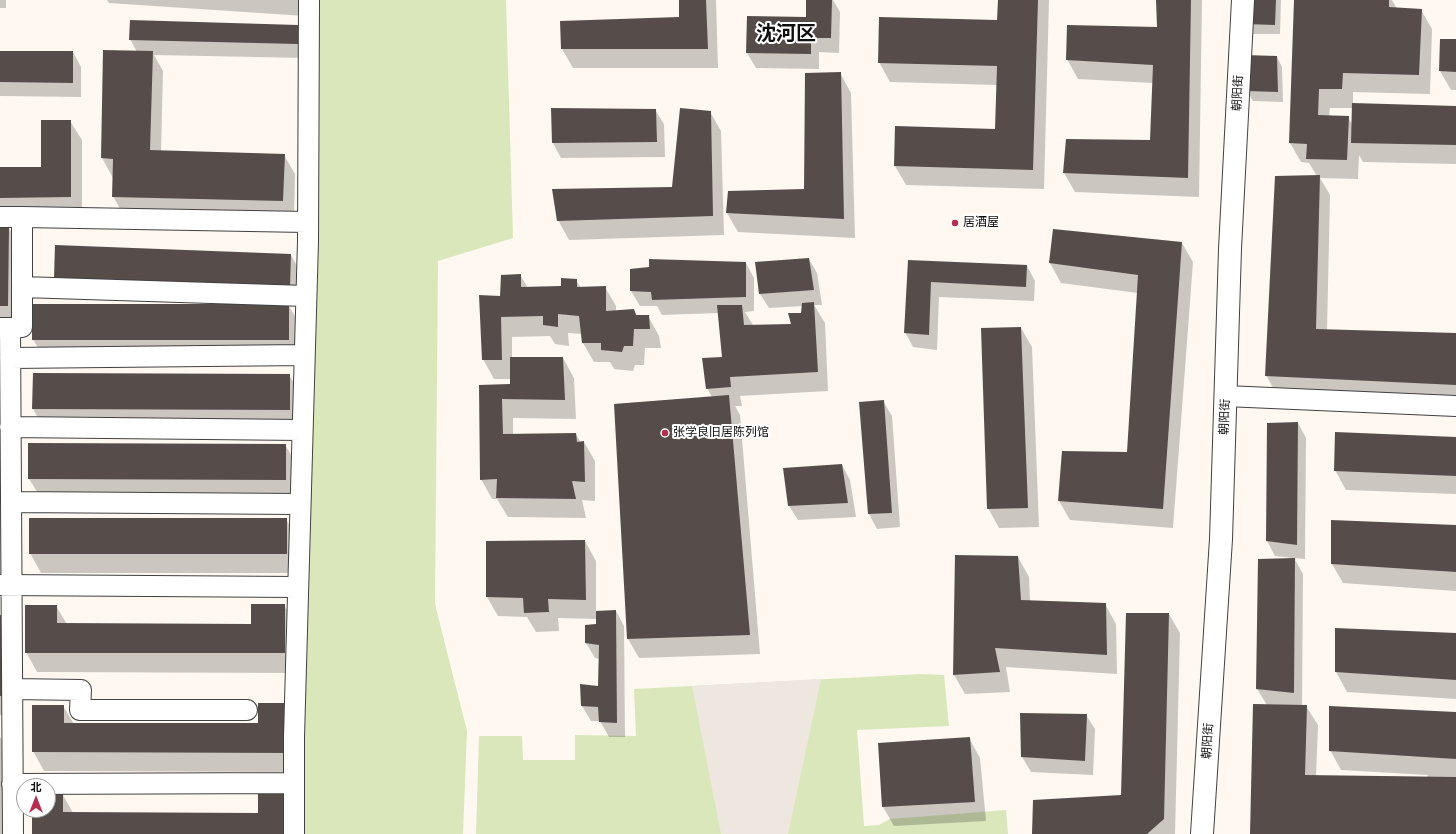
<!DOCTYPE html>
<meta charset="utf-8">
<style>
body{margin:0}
#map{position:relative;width:1456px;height:834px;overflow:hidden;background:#fef8f0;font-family:Lora,"Noto Sans SC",serif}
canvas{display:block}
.north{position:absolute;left:16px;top:778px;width:40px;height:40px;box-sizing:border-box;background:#fff;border:1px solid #9f9f9f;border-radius:50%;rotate:0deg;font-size:11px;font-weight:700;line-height:16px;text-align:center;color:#0e0e0e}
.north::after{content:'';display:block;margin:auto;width:14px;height:18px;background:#b52e4f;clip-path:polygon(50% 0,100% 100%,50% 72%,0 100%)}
</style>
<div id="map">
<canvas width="1456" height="834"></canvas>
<div class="north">北</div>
</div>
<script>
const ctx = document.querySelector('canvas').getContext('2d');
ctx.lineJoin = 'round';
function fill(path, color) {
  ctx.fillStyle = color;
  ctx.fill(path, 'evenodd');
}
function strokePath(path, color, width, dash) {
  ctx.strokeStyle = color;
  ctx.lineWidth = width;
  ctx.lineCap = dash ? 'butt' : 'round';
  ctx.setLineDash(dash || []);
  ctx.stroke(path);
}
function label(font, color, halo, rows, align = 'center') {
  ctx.font = font + ' Lora,"Noto Sans SC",serif';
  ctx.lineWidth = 4;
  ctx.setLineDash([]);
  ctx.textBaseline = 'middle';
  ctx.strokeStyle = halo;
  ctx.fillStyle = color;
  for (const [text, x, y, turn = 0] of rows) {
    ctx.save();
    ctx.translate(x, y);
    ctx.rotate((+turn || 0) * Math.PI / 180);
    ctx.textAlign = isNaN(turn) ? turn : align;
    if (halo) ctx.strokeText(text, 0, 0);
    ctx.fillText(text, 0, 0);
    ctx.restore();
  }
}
fill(new Path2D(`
 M 309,0 L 506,0 L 513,238 L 438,261 L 435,604 L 467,731 L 463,834 L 294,834 Z
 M 922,674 L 944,675 L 949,726 L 857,730 L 864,826 L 879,825 L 890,819 L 1006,810 L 1008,834 L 476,834 L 479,736 L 522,736 L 523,760 L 575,760 L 575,735 L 636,736 L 634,689 Z`), '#dae7bb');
fill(new Path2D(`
 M 821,679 L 788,834 L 721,834 L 692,686 Z`), '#eee7df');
fill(new Path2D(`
 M 0,0 L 6,0 L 6,8 L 0,8 Z
 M 107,0 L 306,0 L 305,16 L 109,3 Z
 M 680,0 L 716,0 L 718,68 L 573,68 L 562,49 L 680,18 Z
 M 807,0 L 833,0 L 840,12 L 839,53 L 819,52 L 819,69 L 756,68 L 747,53 L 807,18 Z
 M 999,0 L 1049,0 L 1044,189 L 906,185 L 895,166 L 996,130 L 998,85 L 890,82 L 879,62 L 998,21 Z
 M 1157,0 L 1202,0 L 1199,197 L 1075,192 L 1064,173 L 1151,141 L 1153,83 L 1078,79 L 1067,59 L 1158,28 Z
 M 1245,0 L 1281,0 L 1280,34 L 1251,34 Z
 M 1295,0 L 1392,0 L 1397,9 L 1421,10 L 1432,29 L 1430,94 L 1353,92 L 1353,104 L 1456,107 L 1456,164 L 1363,162 L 1359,155 L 1358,179 L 1320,178 L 1330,195 L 1327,331 L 1456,334 L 1456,404 L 1277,395 L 1266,375 L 1317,176 L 1309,163 L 1301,162 L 1290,143 ZM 1330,108 L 1353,108 L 1352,124 L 1348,117 L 1329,116 Z
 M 298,26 L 306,40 L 306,58 L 154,55 L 163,71 L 161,152 L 284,155 L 295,174 L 294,220 L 124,216 L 113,196 L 113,178 L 102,158 L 104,51 L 137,52 L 130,39 Z
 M 1456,40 L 1456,90 L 1451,90 L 1440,71 Z
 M 0,52 L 73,52 L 81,67 L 81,97 L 0,96 Z
 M 1277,57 L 1282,67 L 1283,102 L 1253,101 L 1247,91 Z
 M 840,73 L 851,93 L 855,238 L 738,232 L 727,213 L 729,192 L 805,190 Z
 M 655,110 L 664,124 L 665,157 L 561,158 L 553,143 Z
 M 710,112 L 721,131 L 724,235 L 569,240 L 558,220 L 673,188 Z
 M 70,121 L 82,140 L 82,216 L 0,217 L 0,168 L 42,168 Z
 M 0,228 L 9,228 L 17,243 L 16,321 L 0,321 Z
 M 1054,230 L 1182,243 L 1193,262 L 1173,528 L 1070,520 L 1059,501 L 1128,453 L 1138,293 L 1061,283 L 1050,263 Z
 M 291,255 L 302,275 L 301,306 L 289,306 L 300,325 L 300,359 L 44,359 L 33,339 L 233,305 L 233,303 L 66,297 L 55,278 Z
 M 809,259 L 817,273 L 822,305 L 814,305 L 825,323 L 828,391 L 740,396 L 742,406 L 735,406 L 740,415 L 760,654 L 639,658 L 628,639 L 615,404 L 712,397 L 707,388 L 723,358 L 718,313 L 662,315 L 657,306 L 640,306 L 631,291 L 746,263 L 754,278 L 754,311 L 745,312 L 753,325 L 792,325 L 802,314 L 803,306 L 769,308 L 760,294 Z
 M 909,261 L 1027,266 L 1035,281 L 1034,301 L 939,297 L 937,350 L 913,347 L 905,332 Z
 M 520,275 L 528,288 L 562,287 L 576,280 L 581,288 L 605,287 L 616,306 L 616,311 L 634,310 L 637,316 L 648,316 L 659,336 L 661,348 L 645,348 L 644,365 L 635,365 L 633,371 L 614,369 L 610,362 L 594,362 L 583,343 L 582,334 L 568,333 L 569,346 L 555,344 L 550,336 L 512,337 L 512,358 L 563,358 L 574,378 L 576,419 L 513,418 L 513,435 L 576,434 L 581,443 L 584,442 L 595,461 L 595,501 L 582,500 L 586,518 L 508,517 L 497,499 L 492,499 L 481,479 L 480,386 L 511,385 L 511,379 L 494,379 L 483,359 L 501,297 Z
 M 1021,328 L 1032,347 L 1039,527 L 999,528 L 988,508 Z
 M 0,368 L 6,379 L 6,467 L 0,467 Z
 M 289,375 L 301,394 L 301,429 L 44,428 L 33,409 Z
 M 883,401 L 892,416 L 900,527 L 877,529 L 869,514 Z
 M 1298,423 L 1306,438 L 1305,559 L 1294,558 L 1303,574 L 1302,706 L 1306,706 L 1318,725 L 1316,776 L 1427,777 L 1428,775 L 1341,770 L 1330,750 L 1456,713 L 1456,834 L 1251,834 L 1267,705 L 1257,689 L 1293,559 L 1293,558 L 1275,556 L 1267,541 Z
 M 1456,438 L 1456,494 L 1346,490 L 1335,470 Z
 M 285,445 L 297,464 L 297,499 L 41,498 L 29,479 Z
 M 842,465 L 850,480 L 856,517 L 798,520 L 789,506 Z
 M 0,495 L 8,508 L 0,593 Z
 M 286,519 L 297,539 L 297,573 L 41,573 L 30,553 Z
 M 1456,526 L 1456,591 L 1343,583 L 1332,564 Z
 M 585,541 L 596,561 L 596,612 L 616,611 L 624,626 L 625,737 L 609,737 L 600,721 L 591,721 L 582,706 L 599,687 L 600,659 L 595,658 L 586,643 L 597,625 L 597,619 L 558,618 L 559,631 L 536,632 L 527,617 L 498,616 L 487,597 Z
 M 1018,557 L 1029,577 L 1030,601 L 1105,604 L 1116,624 L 1117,674 L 1006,667 L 1010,692 L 965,694 L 954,675 Z
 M 284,605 L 296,624 L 295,673 L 37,672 L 26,652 L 56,606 L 67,624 L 252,625 Z
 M 1169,614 L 1180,633 L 1175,834 L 1033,834 L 1122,796 Z
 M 0,616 L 14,715 L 0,715 Z
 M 1336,629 L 1456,634 L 1456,699 L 1347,692 L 1336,672 Z
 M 63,706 L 74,724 L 259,724 L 302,772 L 44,771 L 33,751 Z
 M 1086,715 L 1095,729 L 1093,775 L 1031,772 L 1022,757 Z
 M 0,737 L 2,740 L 2,822 L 6,829 L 6,834 L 0,834 Z
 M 969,738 L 980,758 L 986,821 L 894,826 L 883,807 Z
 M 48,795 L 63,795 L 73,813 L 302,813 L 33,834 L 33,810 L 48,810 Z`), '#0003');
fill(new Path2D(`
 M 679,0 L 706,0 L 708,49 L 561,49 L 560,21 L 679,17 Z
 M 806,0 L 832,0 L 831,38 L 811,38 L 811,54 L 746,53 L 747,16 L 806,17 Z
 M 998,0 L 1038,0 L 1033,170 L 894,166 L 895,126 L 995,129 L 997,66 L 878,63 L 879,17 L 997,20 Z
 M 1156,0 L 1191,0 L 1188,178 L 1063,173 L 1066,139 L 1150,140 L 1153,65 L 1066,60 L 1067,25 L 1157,27 Z
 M 1244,0 L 1276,0 L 1275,25 L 1244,24 Z
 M 1294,0 L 1389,0 L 1389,7 L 1422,9 L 1419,75 L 1343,73 L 1342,89 L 1319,89 L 1318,115 L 1349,116 L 1347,160 L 1306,159 L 1307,144 L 1289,143 Z
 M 130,20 L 298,25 L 298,44 L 129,40 Z
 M 1440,39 L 1456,39 L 1456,72 L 1439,71 Z
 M 103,50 L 153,51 L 150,150 L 285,154 L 283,201 L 112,197 L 113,159 L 101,158 Z
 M 0,51 L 73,51 L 73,83 L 0,82 Z
 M 1244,55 L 1277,56 L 1278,92 L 1246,91 Z
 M 841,72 L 844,219 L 726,213 L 728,191 L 804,189 L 805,73 Z
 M 1352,103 L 1456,106 L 1456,145 L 1351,143 Z
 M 551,108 L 656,109 L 657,142 L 552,143 Z
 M 680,108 L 711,111 L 713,216 L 557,221 L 552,189 L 672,187 Z
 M 41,120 L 71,120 L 71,197 L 0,198 L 0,167 L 41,167 Z
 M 1320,175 L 1316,329 L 1456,333 L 1456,385 L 1265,376 L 1275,176 Z
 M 0,227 L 9,227 L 8,306 L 0,306 Z
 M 1053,229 L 1182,242 L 1163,509 L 1058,501 L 1062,451 L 1127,452 L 1138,275 L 1049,263 Z
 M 55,245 L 291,254 L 290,287 L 54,278 Z
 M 809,258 L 814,290 L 759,294 L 755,262 Z
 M 649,259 L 746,262 L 746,297 L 652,300 L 651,292 L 630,291 L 630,269 L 649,267 Z
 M 908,260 L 1027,265 L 1026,287 L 931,282 L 929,335 L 904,333 Z
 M 521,274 L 521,287 L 561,286 L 561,278 L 577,279 L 577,287 L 606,286 L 606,311 L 634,309 L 636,315 L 649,315 L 650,329 L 634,329 L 633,346 L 624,346 L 622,352 L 601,350 L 601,343 L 582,343 L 579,316 L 558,314 L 558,327 L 543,325 L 543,316 L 501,317 L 502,360 L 482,360 L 479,295 L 500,296 L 501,275 Z
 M 814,302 L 818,372 L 730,377 L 731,387 L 706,389 L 702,358 L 722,357 L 717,305 L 742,305 L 744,325 L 791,324 L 788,313 L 801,313 L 802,303 Z
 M 32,304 L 289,304 L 289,340 L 32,340 Z
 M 1021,327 L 1028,508 L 987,509 L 981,328 Z
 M 510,357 L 563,357 L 565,400 L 502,399 L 503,434 L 576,433 L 577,442 L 584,441 L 585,482 L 572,481 L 576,499 L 496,498 L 497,479 L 480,480 L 479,385 L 510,384 Z
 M 33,373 L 290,374 L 290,410 L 32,409 Z
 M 729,395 L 750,635 L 627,639 L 614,404 Z
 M 884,400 L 892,513 L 868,514 L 859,402 Z
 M 1298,422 L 1297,545 L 1266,541 L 1267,423 Z
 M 1335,432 L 1456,437 L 1456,476 L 1334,471 Z
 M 28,443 L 286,444 L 286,480 L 28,479 Z
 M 842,464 L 848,503 L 788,506 L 783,468 Z
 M 29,518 L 287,518 L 287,554 L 29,554 Z
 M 1331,520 L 1456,525 L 1456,572 L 1331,564 Z
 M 585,540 L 586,600 L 548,599 L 549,612 L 524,613 L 523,598 L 486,597 L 486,541 Z
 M 955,555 L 1018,556 L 1021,600 L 1106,603 L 1107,655 L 995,648 L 1000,672 L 953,675 Z
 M 1295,558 L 1294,693 L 1256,689 L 1258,559 Z
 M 251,604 L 285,604 L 285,653 L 25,653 L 25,605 L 57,605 L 57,623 L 251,624 Z
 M 616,610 L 617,723 L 599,722 L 598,707 L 581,706 L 580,684 L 598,686 L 599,645 L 585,643 L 585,625 L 596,624 L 596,611 Z
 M 1126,613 L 1169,613 L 1164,819 L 1147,834 L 1032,834 L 1033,800 L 1121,795 Z
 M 0,615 L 3,615 L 3,696 L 0,696 Z
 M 1335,628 L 1456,633 L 1456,680 L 1335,672 Z
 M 258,703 L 292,703 L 292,753 L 32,752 L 32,705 L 64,705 L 64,723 L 258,723 Z
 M 1253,704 L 1307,705 L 1305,775 L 1456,777 L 1456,834 L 1250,834 Z
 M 1329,706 L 1456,712 L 1456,759 L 1329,751 Z
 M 1020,713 L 1087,714 L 1085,761 L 1021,757 Z
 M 970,737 L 975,802 L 882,807 L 878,743 Z
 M 258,793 L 292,793 L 291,834 L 32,834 L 32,810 L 48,810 L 48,794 L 63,794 L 63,812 L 258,813 Z`), '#564d4b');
const minor = new Path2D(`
 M 0,217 L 22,217
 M 22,287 L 306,296
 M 0,328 L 10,328 L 13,834
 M 10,328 L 22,327 L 22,217 L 307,222
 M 10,358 L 304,355
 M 1225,396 L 1456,406
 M 10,427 L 302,430
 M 11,502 L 300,504
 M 0,585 L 298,587
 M 12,689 L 81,690 L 80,710 L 247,710
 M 12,784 L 294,783
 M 294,834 L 294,737 L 308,241 L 309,0`);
const tertiary = new Path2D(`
 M 1202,834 L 1221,539 L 1230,249 L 1243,0`);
strokePath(minor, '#414141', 22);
strokePath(tertiary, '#414141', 24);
strokePath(minor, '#fff', 20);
strokePath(tertiary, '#fff', 22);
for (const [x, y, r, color] of [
 [955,223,4,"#b52e4f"],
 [665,433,4,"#b52e4f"]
]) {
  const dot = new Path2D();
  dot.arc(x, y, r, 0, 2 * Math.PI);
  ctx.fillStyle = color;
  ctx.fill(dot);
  strokePath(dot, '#fff', 1.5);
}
label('12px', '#0e0e0e', '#fff', [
 ["朝阳街",1238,93,-87],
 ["朝阳街",1225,417,-88],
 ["朝阳街",1208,741,-86]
]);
label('12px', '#0e0e0e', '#fff', [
 ["居酒屋",963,223],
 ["张学良旧居陈列馆",673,433]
], 'left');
label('bold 20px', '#0e0e0e', '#fff', [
 ["沈河区",786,34]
]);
</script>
